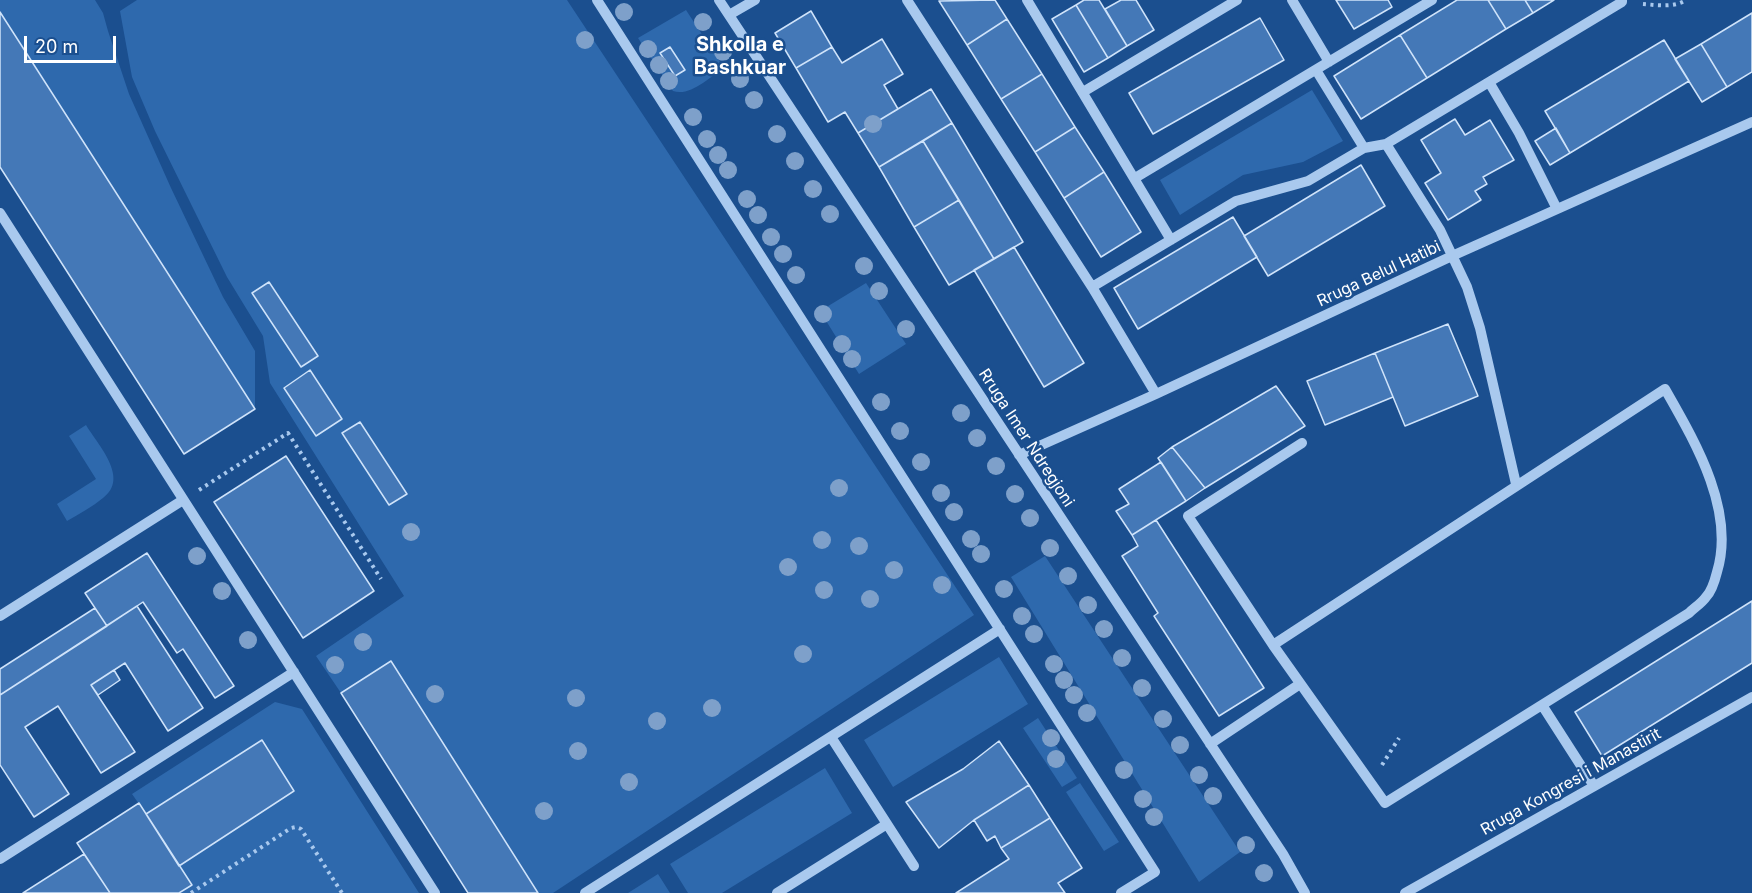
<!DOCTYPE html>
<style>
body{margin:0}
#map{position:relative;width:1752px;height:893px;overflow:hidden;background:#1b4f8f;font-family:Inter,sans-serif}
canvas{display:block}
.scale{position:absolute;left:24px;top:36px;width:92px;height:27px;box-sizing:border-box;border:3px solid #fff;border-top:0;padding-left:8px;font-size:18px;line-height:21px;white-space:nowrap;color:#fff;-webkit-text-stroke:4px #1b4f8f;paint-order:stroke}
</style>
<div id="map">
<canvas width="1752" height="893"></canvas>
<div class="scale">20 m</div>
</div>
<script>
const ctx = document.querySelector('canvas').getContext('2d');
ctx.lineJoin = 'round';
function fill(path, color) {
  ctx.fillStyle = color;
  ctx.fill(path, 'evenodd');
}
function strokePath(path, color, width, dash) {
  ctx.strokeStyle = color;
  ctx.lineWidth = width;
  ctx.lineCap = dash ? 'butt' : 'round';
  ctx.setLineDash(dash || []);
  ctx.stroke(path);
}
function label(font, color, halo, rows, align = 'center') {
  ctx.font = font + ' Inter,sans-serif';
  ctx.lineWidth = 5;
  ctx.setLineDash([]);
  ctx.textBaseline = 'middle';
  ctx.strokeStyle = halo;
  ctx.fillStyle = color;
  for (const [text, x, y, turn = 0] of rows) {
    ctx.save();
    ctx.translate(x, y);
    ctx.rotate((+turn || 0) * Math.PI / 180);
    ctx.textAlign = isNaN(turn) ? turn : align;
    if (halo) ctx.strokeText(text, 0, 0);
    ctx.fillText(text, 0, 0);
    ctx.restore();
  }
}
fill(new Path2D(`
 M 0,0 L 95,0 L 103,13 L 108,31 L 129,94 L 171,188 L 223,297 L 255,351 L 255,409 L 0,12 Z
 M 137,0 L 567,0 L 974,615 L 553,893 L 538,893 L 391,661 L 341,693 L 316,656 L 404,596 L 270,383 L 263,336 L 227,277 L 155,131 L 132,77 L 120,11 Z
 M 686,10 L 724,68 C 710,77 690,97 673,91 L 638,38 Z
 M 1312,90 L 1343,141 L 1303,162 L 1243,175 L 1180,215 L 1160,180 Z
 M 866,283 L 906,344 L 859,374 L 820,311 Z
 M 86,425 C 98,445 130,478 103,498 C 92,507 79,514 67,521 L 57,504 L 96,479 L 69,436 Z
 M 1045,556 L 1240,852 L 1199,882 L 1011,577 Z
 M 999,657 L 1028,704 L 893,787 L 864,740 Z
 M 275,702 L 302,709 L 419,893 L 179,893 L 191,885 L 179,866 L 294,792 L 262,741 L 146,814 L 132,794 Z
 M 1038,718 L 1077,778 L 1062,787 L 1023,728 Z
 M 825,768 L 852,813 L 722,893 L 688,893 L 670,864 Z
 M 1080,783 L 1119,842 L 1104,851 L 1066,792 Z
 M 658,874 L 670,893 L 628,893 Z`), '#2e69ad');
const building = new Path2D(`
 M 995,0 L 1007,19 L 967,45 L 939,1 Z
 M 1084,0 L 1099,0 L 1127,46 L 1108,58 L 1076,5 Z
 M 1121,0 L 1136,0 L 1154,30 L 1127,46 L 1105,9 Z
 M 1336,0 L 1388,0 L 1392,7 L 1354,29 Z
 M 1457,0 L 1488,0 L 1506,29 L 1427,78 L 1400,35 Z
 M 1488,0 L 1525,0 L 1533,13 L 1506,29 Z
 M 1525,0 L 1554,0 L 1533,13 Z
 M 1076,5 L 1108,58 L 1084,72 L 1052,19 Z
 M 811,11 L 832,47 L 796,68 L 775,33 Z
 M 0,12 L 255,409 L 184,454 L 0,167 Z
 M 1752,13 L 1752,72 L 1727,87 L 1701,44 Z
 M 1260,18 L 1284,60 L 1153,134 L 1129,93 Z
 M 1007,19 L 1042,74 L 1001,99 L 967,45 Z
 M 1400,35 L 1427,78 L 1361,119 L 1334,76 Z
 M 882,39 L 903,74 L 884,85 L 898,109 L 858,133 L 845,112 L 828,122 L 796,68 L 832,47 L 842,63 Z
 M 1664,40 L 1689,81 L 1570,153 L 1545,111 Z
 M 1701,44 L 1727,87 L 1702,102 L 1675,59 Z
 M 670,47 L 685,70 L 675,76 L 660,53 Z
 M 1042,74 L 1075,127 L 1035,152 L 1001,99 Z
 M 931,89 L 952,123 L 879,167 L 858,133 Z
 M 1455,119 L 1465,135 L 1490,120 L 1514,160 L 1483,177 L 1487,184 L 1475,191 L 1481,200 L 1448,220 L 1425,183 L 1441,173 L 1421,140 Z
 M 952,123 L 1023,242 L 994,259 L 923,141 Z
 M 1075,127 L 1104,172 L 1064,198 L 1035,152 Z
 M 1556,128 L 1570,153 L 1550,165 L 1535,141 Z
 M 923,141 L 959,200 L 914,227 L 879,167 Z
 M 1361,165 L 1385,206 L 1268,276 L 1244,236 Z
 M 1104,172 L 1141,232 L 1101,257 L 1064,198 Z
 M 959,200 L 994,259 L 949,285 L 914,227 Z
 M 1233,217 L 1257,257 L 1138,329 L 1114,288 Z
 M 1014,247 L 1084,363 L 1044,387 L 974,270 Z
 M 269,282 L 318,356 L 301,367 L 252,293 Z
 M 1448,324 L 1478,396 L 1405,426 L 1375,353 Z
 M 1375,353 L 1393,397 L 1325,425 L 1307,381 Z
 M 310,370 L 342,419 L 316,436 L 284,388 Z
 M 1276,386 L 1305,426 L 1205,488 L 1172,447 Z
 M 360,422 L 407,494 L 389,505 L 342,433 Z
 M 1172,447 L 1205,488 L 1186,501 L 1158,458 Z
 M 286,456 L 374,591 L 303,638 L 214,502 Z
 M 1161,462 L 1186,501 L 1132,535 L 1116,511 L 1129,504 L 1119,489 Z
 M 1156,520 L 1264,688 L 1219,716 L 1154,616 L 1158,613 L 1122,556 L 1138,546 L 1132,535 Z
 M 147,553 L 234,686 L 215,698 L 183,649 L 177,653 L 143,602 L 107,626 L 85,593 Z
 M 1752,601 L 1752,663 L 1602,756 L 1575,712 Z
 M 137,606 L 203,708 L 168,731 L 125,663 L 91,685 L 135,752 L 101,773 L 58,706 L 25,727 L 69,794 L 34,817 L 0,765 L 0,695 Z
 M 95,608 L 107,626 L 0,695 L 0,669 Z
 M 391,661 L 538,893 L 468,893 L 341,693 Z
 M 114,670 L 120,680 L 98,695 L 91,685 Z
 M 262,740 L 294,791 L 179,866 L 146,814 Z
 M 999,741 L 1029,785 L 974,820 L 939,848 L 906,802 L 963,769 Z
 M 1029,785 L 1050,818 L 1001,848 L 995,836 L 987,841 L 974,820 Z
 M 139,803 L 192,885 L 179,893 L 110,893 L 77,843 Z
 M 1050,818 L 1082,868 L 1058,883 L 1065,893 L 956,893 L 1009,859 L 1001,848 Z
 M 84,854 L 110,893 L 23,893 Z`);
fill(building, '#4478b7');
strokePath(building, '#cfe3fa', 1.5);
strokePath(new Path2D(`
 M 1643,4 C 1657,5 1674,8 1686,0
 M 199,490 L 288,433 L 381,579
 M 1382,765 L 1399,738
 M 191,893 L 291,828 L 296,827 L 301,829 L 342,893`), '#a9c9ee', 4, [3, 4.5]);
strokePath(new Path2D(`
 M 597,0 L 1155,872 L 1121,893
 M 719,0 L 1283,854 L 1305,893
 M 907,0 L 1092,287 L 1156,394
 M 1027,0 L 1171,240
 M 1292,0 L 1329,62
 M 729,15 L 755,0
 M 1316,70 L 1364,148
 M 1489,82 L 1519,133 L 1557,209
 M 1083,92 L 1237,0
 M 1386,144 L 1440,230 L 1467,287 L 1480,328 L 1516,484
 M 1135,178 L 1432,0
 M 0,213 L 435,893
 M 1092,287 L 1236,201 L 1308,181 L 1364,148 L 1386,144 L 1622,2 L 1622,0
 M 1019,455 L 1156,394 L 1452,256 L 1752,122
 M 0,616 L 183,500
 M 1273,645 L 1665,389 C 1694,440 1736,510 1717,572 C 1715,580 1712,591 1706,597 C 1702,603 1694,608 1689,613 L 1385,803 L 1273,645 L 1188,516 L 1302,443
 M 1542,705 L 1594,786
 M 831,737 L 914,866
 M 1210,744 L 1300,684
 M 0,859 L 294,672
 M 585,893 L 1000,629
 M 777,893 L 887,824
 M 1405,893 L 1752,697`), '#a9c9ee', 10);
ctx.fillStyle = '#7ea0ca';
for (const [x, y] of [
 [624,12],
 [703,22],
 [585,40],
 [648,49],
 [723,52],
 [659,65],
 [740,79],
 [669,81],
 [754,100],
 [693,117],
 [873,124],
 [777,134],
 [707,139],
 [718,155],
 [795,161],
 [728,170],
 [813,189],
 [747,199],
 [830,214],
 [758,215],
 [771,237],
 [783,254],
 [864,266],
 [796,275],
 [879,291],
 [823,314],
 [906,329],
 [842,344],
 [852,359],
 [881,402],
 [961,413],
 [900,431],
 [977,438],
 [921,462],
 [996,466],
 [839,488],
 [941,493],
 [1015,494],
 [954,512],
 [1030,518],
 [411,532],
 [971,539],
 [822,540],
 [859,546],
 [1050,548],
 [981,554],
 [197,556],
 [788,567],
 [894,570],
 [1068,576],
 [942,585],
 [1004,589],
 [824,590],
 [222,591],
 [870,599],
 [1088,605],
 [1022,616],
 [1104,629],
 [1034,634],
 [248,640],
 [363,642],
 [803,654],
 [1122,658],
 [1054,664],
 [335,665],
 [1064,680],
 [1142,688],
 [435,694],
 [1074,695],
 [576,698],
 [712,708],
 [1087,713],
 [1163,719],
 [657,721],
 [1051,738],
 [1180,745],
 [578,751],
 [1056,759],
 [1124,770],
 [1199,775],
 [629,782],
 [1213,796],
 [1143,799],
 [544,811],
 [1154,817],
 [1246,845],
 [1264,873]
]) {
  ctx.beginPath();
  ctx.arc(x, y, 9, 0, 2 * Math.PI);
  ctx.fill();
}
label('16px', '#fff', '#1b4f8f', [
 ["Rruga Belul Hatibi",1379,274,-25],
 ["Rruga Imer Ndregjoni",1026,438,57],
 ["Rruga Kongresi i Manastirit",1571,782,-29]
]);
label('bold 20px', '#fff', '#1b4f8f', [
 ["Shkolla e",740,45],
 ["Bashkuar",740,68]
]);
</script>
